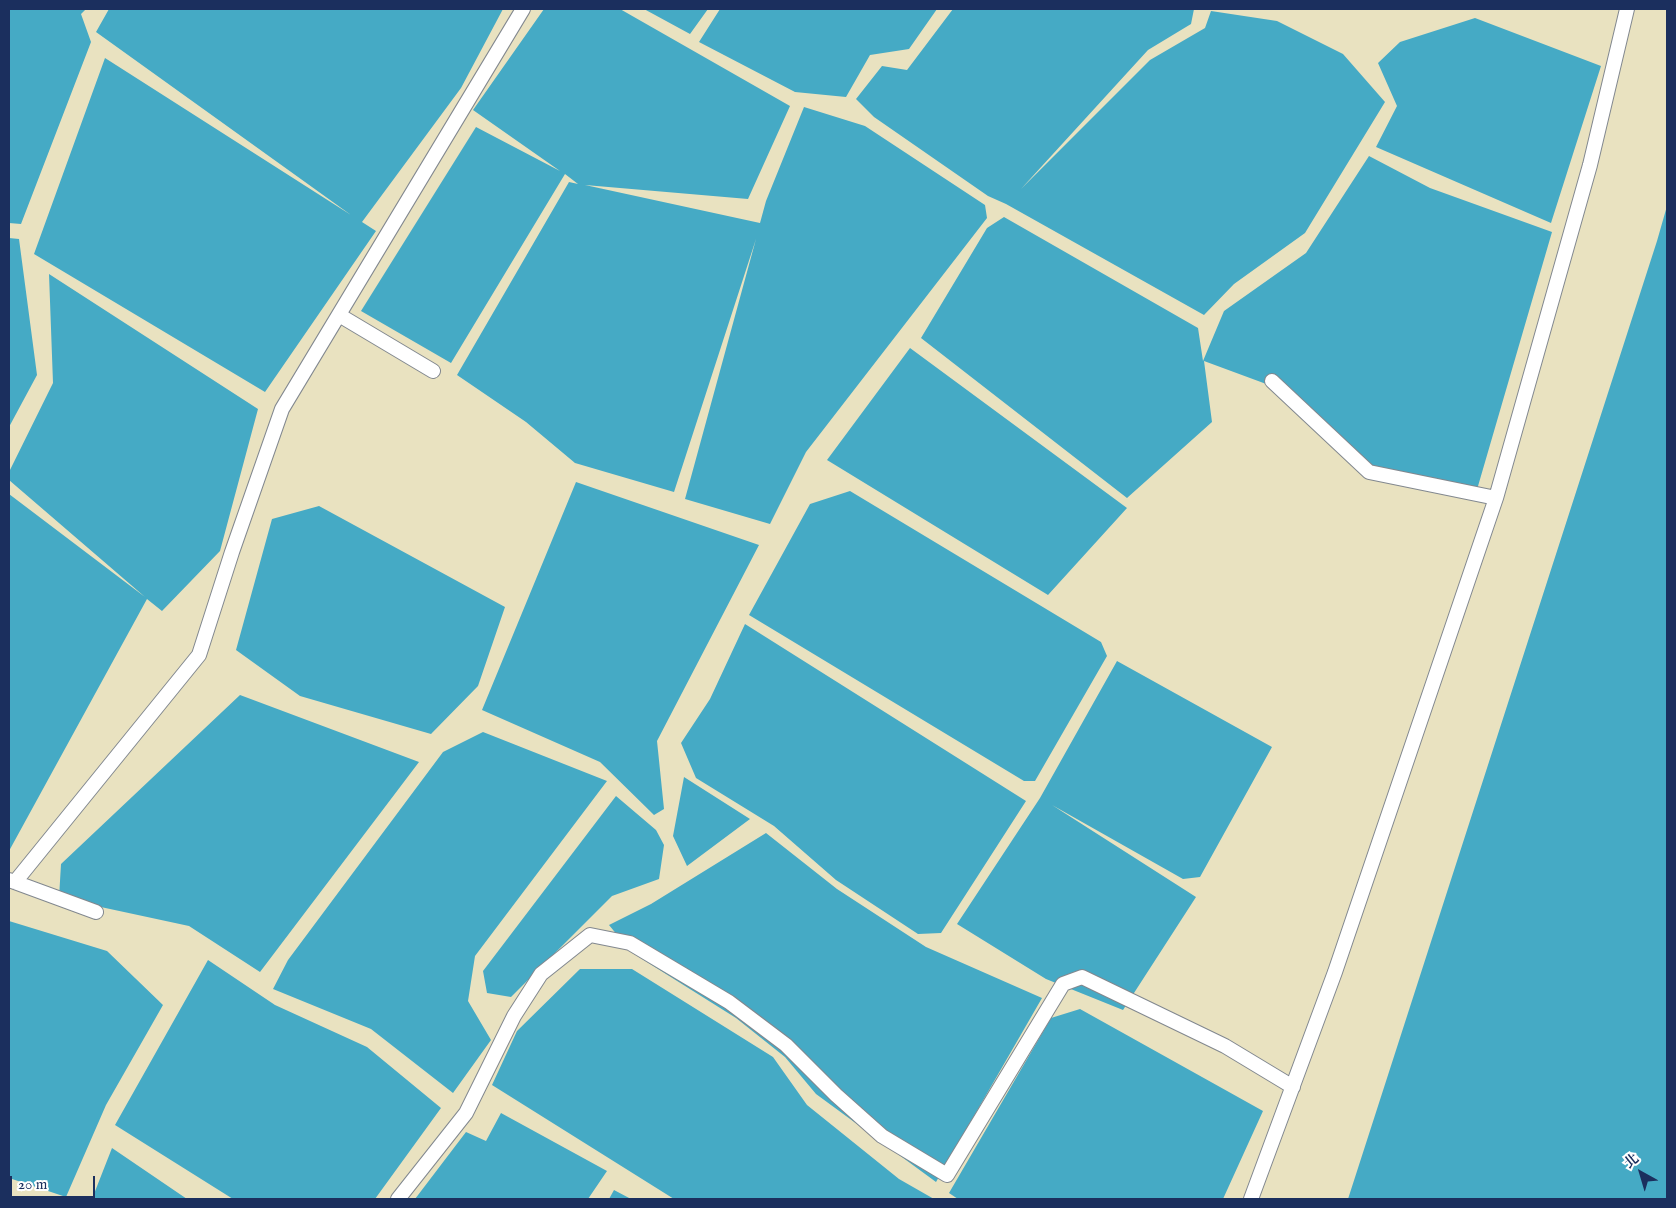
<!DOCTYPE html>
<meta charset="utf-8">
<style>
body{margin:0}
#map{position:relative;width:1676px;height:1208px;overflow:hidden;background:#e9e2c0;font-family:"IM FELL English","Noto Serif TC",serif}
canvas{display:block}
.frame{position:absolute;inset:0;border:10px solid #1b2f5e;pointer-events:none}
.north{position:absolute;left:1616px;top:1148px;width:50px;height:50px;-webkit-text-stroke:4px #fff;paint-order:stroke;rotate:321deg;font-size:14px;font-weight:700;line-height:20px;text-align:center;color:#1b2f5e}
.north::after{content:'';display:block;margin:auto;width:18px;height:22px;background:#1b2f5e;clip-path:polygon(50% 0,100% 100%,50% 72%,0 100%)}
.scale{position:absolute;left:10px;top:1176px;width:85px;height:22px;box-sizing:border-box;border:2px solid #1b2f5e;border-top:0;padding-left:6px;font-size:15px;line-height:18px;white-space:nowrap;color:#1b2f5e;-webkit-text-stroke:4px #fff;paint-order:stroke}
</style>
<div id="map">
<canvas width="1676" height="1208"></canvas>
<div class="frame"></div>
<div class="north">北</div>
<div class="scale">20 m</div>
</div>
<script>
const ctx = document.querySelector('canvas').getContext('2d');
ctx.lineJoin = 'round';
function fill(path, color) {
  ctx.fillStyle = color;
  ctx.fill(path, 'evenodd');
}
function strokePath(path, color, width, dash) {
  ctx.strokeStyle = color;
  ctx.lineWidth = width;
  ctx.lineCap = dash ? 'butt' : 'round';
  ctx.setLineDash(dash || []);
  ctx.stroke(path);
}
fill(new Path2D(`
 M 9,9 L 86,9 L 81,14 L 91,42 L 21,224 L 9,223 Z
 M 109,9 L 503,9 L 461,88 L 362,222 L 376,231 L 265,392 L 34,254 L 105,58 L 351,215 L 96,32 Z
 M 544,9 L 620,9 L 790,106 L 748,199 L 585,185 L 760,223 L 766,201 L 804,107 L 865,126 L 985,205 L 987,218 L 806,452 L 770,524 L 685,499 L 756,239 L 674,492 L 575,463 L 526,422 L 457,375 L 569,182 L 578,184 L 565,174 L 451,363 L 361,311 L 476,127 L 560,171 L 473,110 Z
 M 644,9 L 708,9 L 690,34 Z
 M 720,9 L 937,9 L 909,49 L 870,55 L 846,97 L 795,92 L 699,42 Z
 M 953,9 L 1194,9 L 1191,24 L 1148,50 L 1021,189 L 1150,60 L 1205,28 L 1211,11 L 1277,21 L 1343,54 L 1385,102 L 1305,233 L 1234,284 L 1204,315 L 1006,204 L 988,196 L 874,117 L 856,99 L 882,66 L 907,70 Z
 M 1475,18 L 1601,66 L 1551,223 L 1376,147 L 1397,106 L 1378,63 L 1400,42 Z
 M 1369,156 L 1430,188 L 1552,232 L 1476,493 L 1371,469 L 1296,395 L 1204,361 L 1212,422 L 1127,498 L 921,338 L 987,228 L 1004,217 L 1198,328 L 1203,361 L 1224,311 L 1306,253 Z
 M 1667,206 L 1667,1199 L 1348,1199 L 1657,241 Z
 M 9,238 L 19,239 L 37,375 L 9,427 Z
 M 49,274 L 258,409 L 220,551 L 162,611 L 147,599 L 9,851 L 9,494 L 145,597 L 9,480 L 9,472 L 53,383 Z
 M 910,348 L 1127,508 L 1048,595 L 827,460 Z
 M 576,482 L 759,545 L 657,741 L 664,809 L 654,815 L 600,762 L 482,710 Z
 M 850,491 L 1101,642 L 1107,656 L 1035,781 L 1024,781 L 749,615 L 810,504 Z
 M 319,506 L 505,607 L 478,686 L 431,734 L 300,696 L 236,650 L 272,519 Z
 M 745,624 L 1026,801 L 941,933 L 918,934 L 836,880 L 774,826 L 696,778 L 681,743 L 710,699 Z
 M 1117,661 L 1272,747 L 1200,877 L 1183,879 L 1052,805 L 1196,897 L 1123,1010 L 1046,979 L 957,924 L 1040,798 Z
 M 240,695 L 419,762 L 260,972 L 189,926 L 59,898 L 61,864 Z
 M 483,732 L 607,781 L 475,956 L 468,1001 L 491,1040 L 453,1093 L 371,1029 L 273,989 L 288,960 L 443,752 Z
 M 684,777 L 750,819 L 687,866 L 673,836 Z
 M 616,796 L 656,830 L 664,845 L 659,879 L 612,896 L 511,997 L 487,993 L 483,971 Z
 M 766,833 L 837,889 L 926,947 L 1042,998 L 936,1182 L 816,1094 L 785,1057 L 736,1018 L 631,952 L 609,925 L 651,904 Z
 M 9,921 L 107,951 L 163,1005 L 106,1105 L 66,1197 L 9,1178 Z
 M 208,960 L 275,1005 L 367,1047 L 441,1108 L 375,1199 L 233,1199 L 115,1125 Z
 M 580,969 L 632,969 L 773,1057 L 807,1105 L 899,1179 L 934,1199 L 674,1199 L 492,1085 L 517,1031 Z
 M 1080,1009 L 1263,1111 L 1223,1199 L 958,1199 L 949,1193 L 1051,1018 Z
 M 501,1113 L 607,1171 L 588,1199 L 415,1199 L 466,1132 L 486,1141 Z
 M 112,1148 L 187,1199 L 92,1199 Z
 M 614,1190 L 631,1199 L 609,1199 Z`), '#45aac5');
const service = new Path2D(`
 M 339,315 L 433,371
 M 1272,381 L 1369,472 L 1496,498
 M 9,880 L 96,912
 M 15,882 L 199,655 L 232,552 L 282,409 L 523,9
 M 398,1199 L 466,1113 L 514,1016 L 541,974 L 590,935 L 630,943 L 729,1002 L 786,1045 L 836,1095 L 882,1136 L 947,1175 L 1063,984 L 1082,977 L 1225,1046 L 1293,1087
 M 1251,1199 L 1335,972 L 1496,498 L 1590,165 L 1627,9`);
strokePath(service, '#82888f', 16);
strokePath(service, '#fff', 14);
</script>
